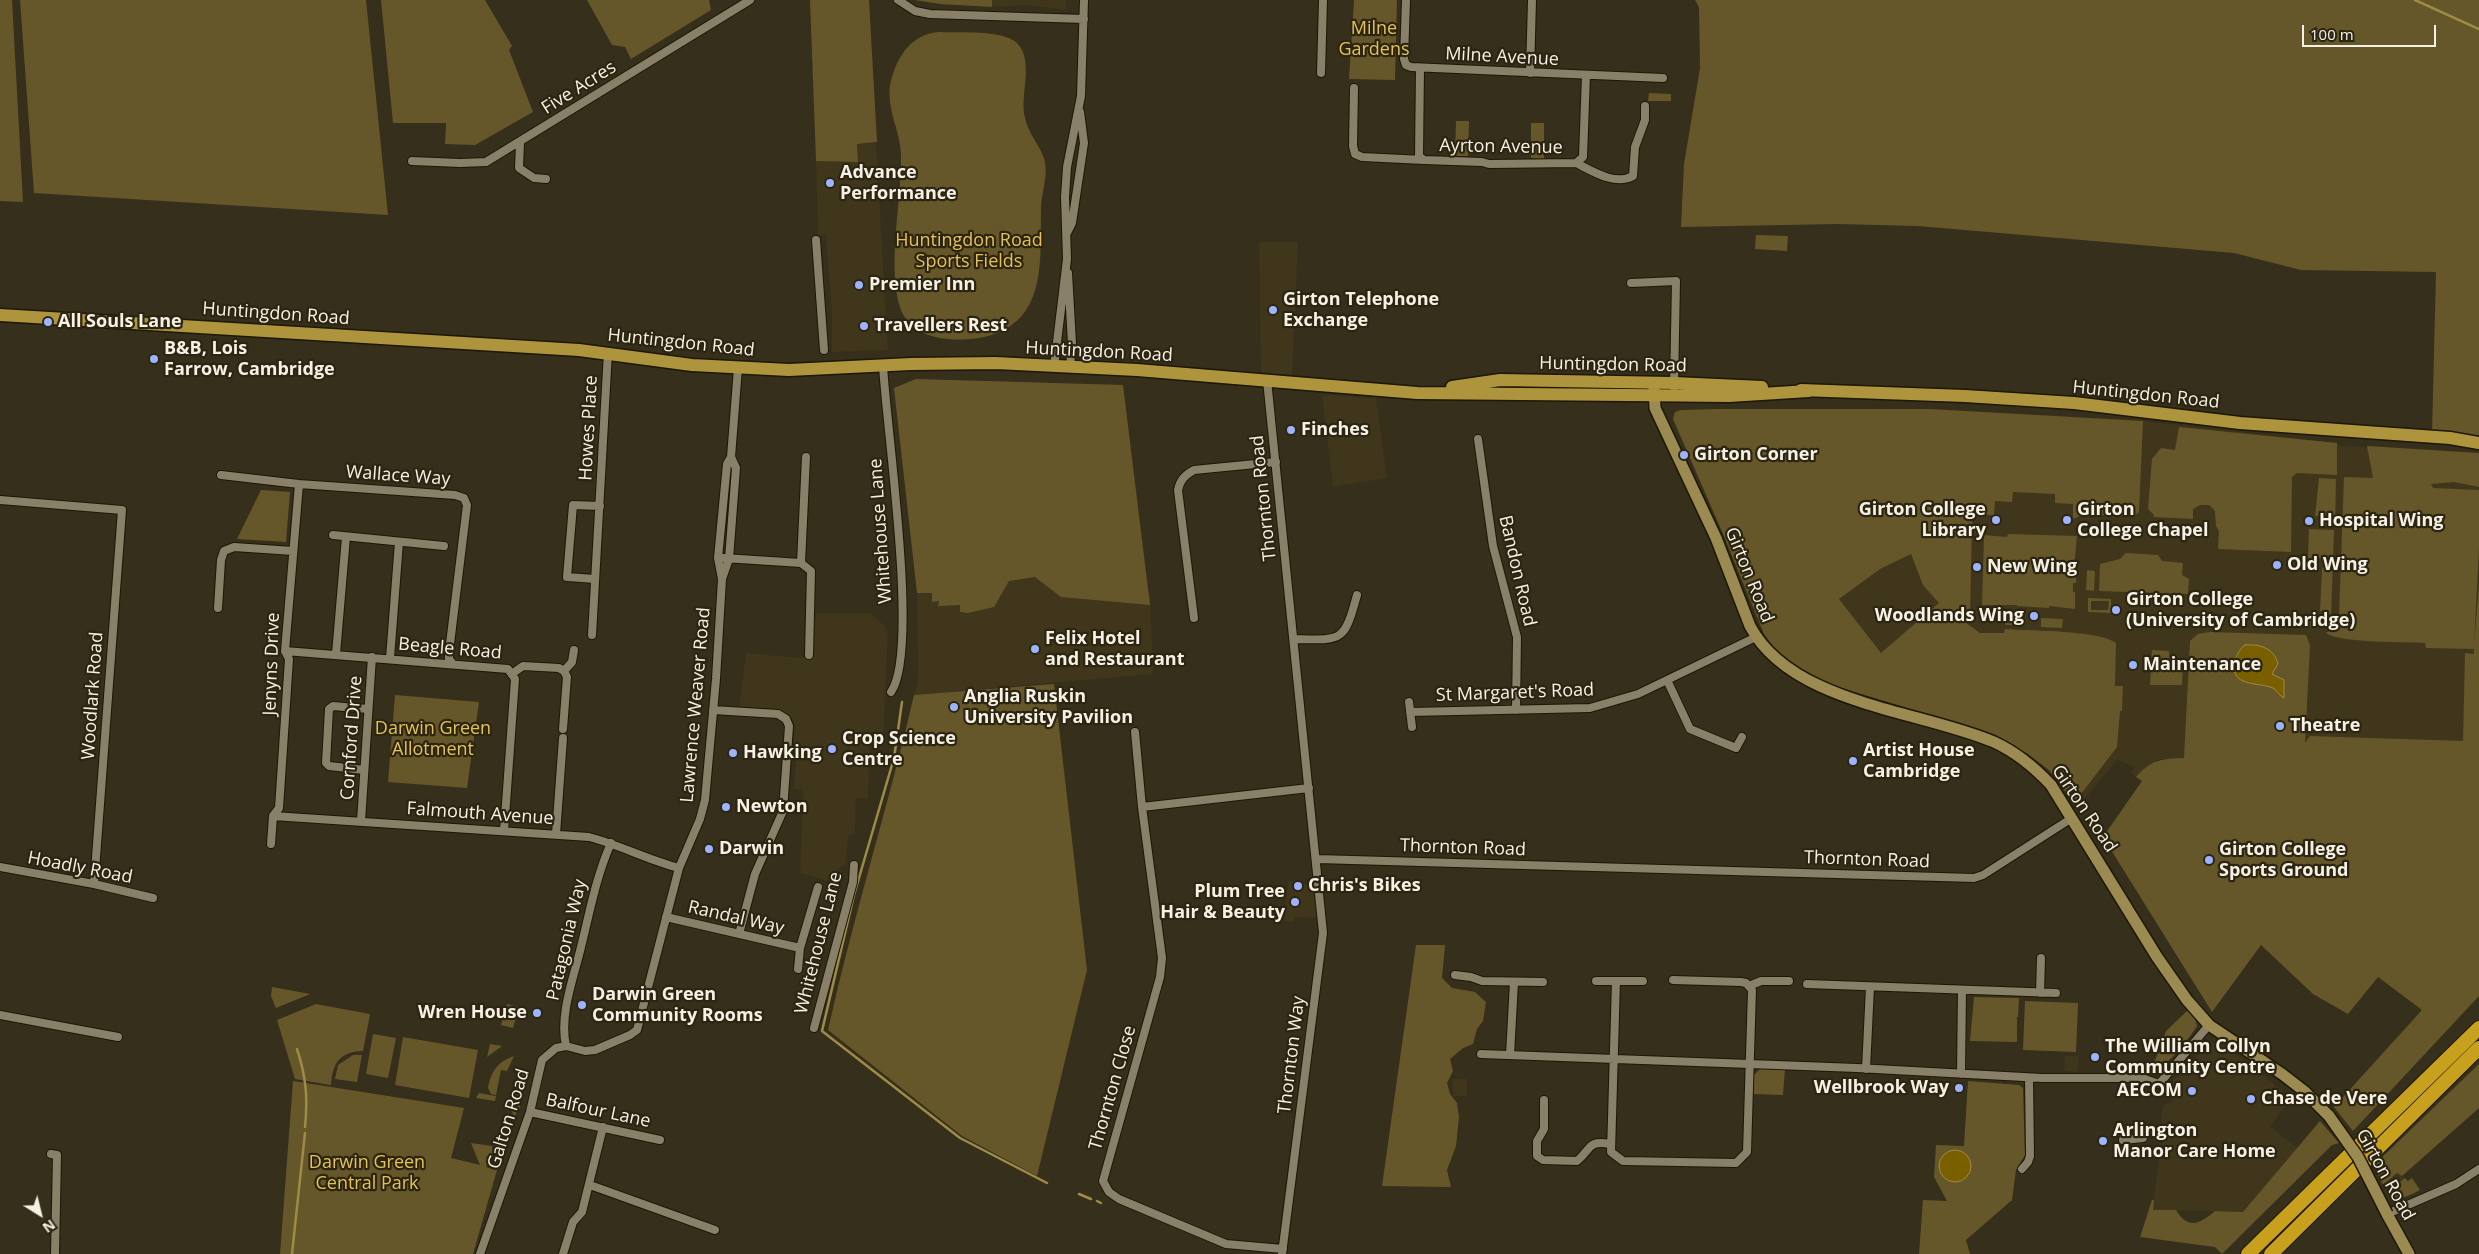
<!DOCTYPE html>
<style>
body{margin:0}
#map{position:relative;width:2479px;height:1254px;overflow:hidden;background:#362f1b;font-family:"Open Sans",sans-serif}
canvas{display:block}
.north{position:absolute;left:15px;top:1189px;width:50px;height:50px;-webkit-text-stroke:4px #2c2511;paint-order:stroke;rotate:144deg;font-size:14px;font-weight:700;line-height:20px;text-align:center;color:#f6f1e5}
.north::after{content:'';display:block;margin:auto;width:18px;height:22px;background:#f6f1e5;clip-path:polygon(50% 0,100% 100%,50% 72%,0 100%)}
.scale{position:absolute;left:2302px;top:25px;width:134px;height:22px;box-sizing:border-box;border:2px solid #f6f1e5;border-top:0;padding-left:6px;font-size:15px;line-height:18px;white-space:nowrap;color:#f6f1e5;-webkit-text-stroke:4px #2c2511;paint-order:stroke}
</style>
<div id="map">
<canvas width="2479" height="1254"></canvas>
<div class="north">N</div>
<div class="scale">100 m</div>
</div>
<script>
const ctx = document.querySelector('canvas').getContext('2d');
ctx.lineJoin = 'round';
function fill(path, color) {
  ctx.fillStyle = color;
  ctx.fill(path, 'evenodd');
}
function strokePath(path, color, width, dash) {
  ctx.strokeStyle = color;
  ctx.lineWidth = width;
  ctx.lineCap = dash ? 'butt' : 'round';
  ctx.setLineDash(dash || []);
  ctx.stroke(path);
}
function label(font, color, halo, rows, align = 'center') {
  ctx.font = font + ' "Open Sans",sans-serif';
  ctx.lineWidth = 4.5;
  ctx.setLineDash([]);
  ctx.textBaseline = 'middle';
  ctx.strokeStyle = halo;
  ctx.fillStyle = color;
  for (const [text, x, y, turn = 0] of rows) {
    ctx.save();
    ctx.translate(x, y);
    ctx.rotate((+turn || 0) * Math.PI / 180);
    ctx.textAlign = isNaN(turn) ? turn : align;
    if (halo) ctx.strokeText(text, 0, 0);
    ctx.fillText(text, 0, 0);
    ctx.restore();
  }
}
fill(new Path2D(`
 M 915,0 L 1066,0 L 1066,10 L 1028,5 L 992,7 L 940,4 Z
 M 876,143 L 888,350 L 832,352 L 832,314 L 826,234 L 818,235 L 816,161 L 858,162 L 857,144 Z
 M 1259,242 L 1298,242 L 1292,375 L 1261,372 Z
 M 1322,395 L 1376,398 L 1387,478 L 1333,487 Z
 M 1717,409 L 1929,409 L 2061,416 L 2143,421 L 2337,443 L 2341,446 L 2479,453 L 2479,770 L 2159,759 L 2136,777 L 2131,773 L 2135,767 L 2117,760 L 2077,808 L 2049,770 L 2028,754 L 1982,731 L 1829,684 L 1764,634 L 1724,536 L 1673,419 L 1675,412 L 1681,410 Z
 M 1014,558 L 1150,593 L 1153,674 L 914,695 L 918,680 L 917,593 L 932,593 L 939,601 L 938,605 Z
 M 816,613 L 870,613 L 885,626 L 888,632 L 883,743 L 870,743 L 868,798 L 856,798 L 855,834 L 848,835 L 846,862 L 827,881 L 800,873 L 803,789 L 794,789 L 796,759 L 793,755 L 795,727 L 793,721 L 789,715 L 779,711 L 739,708 L 746,653 L 800,658 L 812,657 Z
 M 1288,881 L 1319,886 L 1321,918 L 1295,917 L 1293,922 L 1284,921 Z
 M 2210,1042 L 2225,1046 L 2292,1098 L 2270,1126 L 2298,1149 L 2243,1212 L 2152,1210 L 2162,1140 L 2161,1116 L 2164,1104 L 2170,1103 L 2177,1094 L 2170,1088 L 2174,1080 Z
 M 2065,1056 L 2079,1056 L 2077,1072 L 2064,1071 Z
 M 1452,1079 L 1467,1079 L 1467,1096 L 1453,1096 Z
 M 2398,1173 L 2405,1178 L 2386,1193 L 2383,1185 Z`), '#3f361b');
fill(new Path2D(`
 M 0,0 L 12,0 L 23,202 L 0,201 Z
 M 20,0 L 366,0 L 388,215 L 34,193 Z
 M 381,0 L 485,0 L 512,46 L 509,50 L 533,112 L 475,145 L 445,144 L 446,123 L 393,123 Z
 M 587,0 L 709,0 L 711,10 L 631,59 L 625,47 L 612,45 Z
 M 810,0 L 869,0 L 877,142 L 857,144 L 858,162 L 816,161 Z
 M 915,0 L 992,0 L 992,7 L 940,4 Z
 M 1354,0 L 1397,0 L 1395,80 L 1349,79 Z
 M 1695,0 L 2479,0 L 2479,435 L 2432,434 L 2436,272 L 2301,270 L 2234,253 L 1918,226 L 1836,224 L 1681,227 L 1684,164 L 1700,68 L 1699,7 Z
 M 938,32 C 958,33 1002,29 1017,43 C 1035,62 1019,96 1025,118 C 1028,133 1039,144 1044,158 C 1049,177 1041,192 1041,210 C 1040,262 1048,326 979,338 C 952,342 913,340 901,310 C 886,270 902,199 901,156 C 901,129 883,105 892,77 C 899,54 912,35 938,32 Z
 M 1649,93 L 1671,94 L 1671,101 L 1648,101 Z
 M 1456,121 L 1469,121 L 1468,156 L 1455,156 Z
 M 1531,123 L 1544,123 L 1544,159 L 1531,158 Z
 M 1756,235 L 1788,236 L 1787,251 L 1755,249 Z
 M 916,379 L 1123,385 L 1150,605 L 1061,597 L 1035,577 L 1009,581 L 994,607 L 968,613 L 960,612 L 960,605 L 938,606 L 939,601 L 932,602 L 932,593 L 917,593 L 894,388 Z
 M 1717,409 L 1929,409 L 2143,421 L 2139,512 L 2133,517 L 2085,514 L 2073,519 L 2073,504 L 2055,503 L 2055,494 L 2013,492 L 2012,502 L 1995,501 L 1994,515 L 1974,515 L 1972,521 L 1970,619 L 1962,620 L 1980,633 L 2004,633 L 2005,629 C 2029,631 2099,630 2116,643 L 2115,686 L 2123,686 L 2122,711 L 2120,711 L 2117,747 L 2074,803 L 2049,770 L 2028,754 L 1982,731 L 1829,684 L 1799,669 L 1777,652 L 1764,634 L 1724,536 L 1673,419 L 1675,412 L 1681,410 ZM 1911,554 L 1923,585 L 1939,603 L 1881,653 L 1839,599 L 1880,569 Z
 M 2179,427 L 2337,443 L 2337,475 L 2297,473 L 2292,477 L 2291,552 L 2218,549 L 2219,531 L 2216,526 L 2215,511 L 2209,505 L 2200,505 L 2193,509 L 2193,519 L 2153,517 L 2154,515 L 2148,509 L 2152,459 L 2161,448 L 2175,450 Z
 M 2367,446 L 2479,453 L 2479,487 L 2454,482 L 2431,484 L 2433,488 L 2479,490 L 2479,548 L 2474,645 L 2479,586 L 2479,996 L 2353,1131 L 2334,1107 L 2422,1010 L 2378,977 L 2348,1014 L 2313,994 L 2261,945 L 2212,1012 L 2103,837 L 2142,781 L 2136,777 C 2152,759 2162,759 2184,758 L 2190,641 L 2198,634 L 2210,632 L 2306,635 L 2310,645 L 2305,743 L 2310,736 L 2463,741 L 2465,653 L 2474,654 L 2474,649 L 2426,648 L 2425,643 C 2406,642 2339,643 2326,633 L 2335,627 L 2339,616 L 2344,477 L 2373,478 Z
 M 2319,478 L 2336,479 L 2335,526 L 2318,526 L 2319,516 L 2315,516 Z
 M 261,490 L 290,492 L 286,542 L 237,539 Z
 M 2309,529 L 2334,530 L 2331,617 C 2325,628 2318,628 2306,627 L 2301,620 L 2324,620 L 2325,611 L 2320,611 L 2322,570 L 2325,560 L 2323,558 L 2308,558 Z
 M 2008,534 L 2077,536 L 2074,567 L 2076,567 L 2076,583 L 2073,583 L 2073,592 L 2075,592 L 2075,609 L 2049,606 L 2049,608 L 2017,606 L 2017,605 L 1982,605 L 1984,535 L 2007,537 Z
 M 2126,553 L 2158,555 L 2162,561 L 2183,563 L 2182,575 L 2189,579 L 2188,594 L 2099,591 L 2100,564 L 2120,559 Z
 M 2087,570 L 2095,571 L 2094,591 L 2086,590 Z
 M 2088,598 L 2111,599 L 2111,613 L 2088,612 ZM 2091,601 L 2109,601 L 2108,610 L 2091,610 Z
 M 2005,616 L 2021,617 L 2021,625 L 2005,625 Z
 M 2041,618 L 2063,619 L 2062,628 L 2041,627 Z
 M 2152,650 L 2169,651 L 2169,661 L 2183,661 L 2182,685 L 2150,685 Z
 M 1054,684 L 1087,970 L 1037,1176 L 962,1136 L 828,1030 C 853,917 888,808 914,695 Z
 M 395,695 L 479,702 L 467,788 L 388,782 Z
 M 1416,945 L 1445,945 L 1442,978 L 1452,988 L 1475,992 L 1486,1002 L 1483,1021 L 1477,1029 L 1473,1044 L 1463,1048 L 1450,1059 L 1453,1071 L 1447,1083 L 1450,1094 L 1457,1103 L 1459,1117 L 1456,1146 L 1447,1170 L 1451,1187 L 1382,1186 Z
 M 272,987 L 310,994 L 276,1008 L 271,996 Z
 M 1974,997 L 2019,998 L 2018,1017 L 2015,1018 L 2017,1018 L 2017,1042 L 1970,1041 Z
 M 2025,1001 L 2078,1003 L 2076,1052 L 2023,1050 Z
 M 316,1004 L 370,1014 L 363,1051 C 341,1051 332,1063 331,1085 L 295,1079 L 277,1020 Z
 M 507,1004 L 519,1007 L 513,1028 L 501,1025 Z
 M 2187,1011 L 2194,1015 L 2197,1026 C 2189,1038 2163,1076 2148,1068 L 2155,1061 L 2166,1031 Z
 M 373,1034 L 396,1038 L 388,1078 L 366,1074 Z
 M 403,1037 L 478,1050 L 469,1098 L 395,1085 Z
 M 490,1044 L 502,1046 L 487,1057 Z
 M 353,1055 L 362,1055 L 357,1082 L 335,1079 L 338,1065 Z
 M 514,1056 L 507,1071 L 501,1070 L 496,1095 L 491,1094 L 488,1088 C 491,1072 497,1062 514,1056 Z
 M 2479,1064 L 2479,1108 L 2402,1176 L 2397,1173 L 2383,1185 L 2373,1166 Z
 M 1762,1067 L 1785,1069 L 1783,1095 L 1754,1094 L 1754,1075 Z
 M 522,1069 L 524,1069 L 527,1074 L 519,1111 L 514,1116 L 510,1108 L 515,1108 L 522,1074 L 518,1073 Z
 M 293,1081 L 464,1108 L 451,1158 L 480,1165 L 471,1143 L 492,1146 L 492,1150 L 495,1151 L 486,1167 L 497,1170 L 473,1254 L 280,1254 Z
 M 1968,1081 L 2019,1085 L 2023,1088 L 2025,1155 L 2016,1170 L 2012,1200 L 1966,1240 L 1970,1254 L 1919,1254 L 1923,1200 L 1947,1201 L 1934,1177 L 1936,1145 L 1964,1146 ZM 1942,1172 L 1969,1175 L 1957,1181 L 1944,1177 Z
 M 479,1093 L 496,1096 L 495,1101 L 476,1098 Z
 M 2320,1121 L 2339,1143 L 2332,1145 L 2222,1254 L 2215,1247 L 2140,1237 L 2152,1200 L 2154,1200 L 2153,1210 L 2176,1210 C 2188,1230 2200,1224 2215,1211 L 2243,1212 Z
 M 2405,1178 L 2408,1181 L 2412,1178 L 2420,1190 C 2410,1195 2396,1204 2386,1193 Z`), '#66572a');
const water = new Path2D(`
 M 2245,645 C 2260,644 2274,648 2278,664 L 2272,674 L 2284,680 L 2284,698 C 2279,696 2278,691 2273,688 C 2258,682 2229,687 2235,662 C 2237,654 2239,650 2245,645 Z
 M1939 1166a16 16 0 1 1 32 0a16 16 0 1 1-32 0Z`);
fill(water, '#795f00');
strokePath(water, '#9e8b45', 1);
strokePath(new Path2D(`
 M 2415,0 L 2479,29
 M 902,702 L 894,758 L 854,895 L 822,1031 L 960,1138 L 1047,1183
 M 297,1049 C 306,1076 308,1098 305,1127
 M 1079,1194 L 1091,1199
 M 1097,1201 L 1101,1203
 M 292,1254 L 305,1133`), '#9e8b45', 2.5);
const street = new Path2D(`
 M 898,0 L 915,11 L 930,14 L 1084,19
 M 1406,0 L 1404,59 L 1406,65 L 1411,67 L 1663,78
 M 1420,68 L 1419,156 L 1424,160 L 1482,162 L 1489,164 L 1576,163 L 1583,157 L 1586,75
 M 1321,73 L 1323,0
 M 1530,73 L 1532,0
 M 1354,88 L 1353,146 L 1355,154 L 1362,157 L 1424,160
 M 520,143 L 519,168 L 534,178 L 546,179
 M 412,161 L 460,163 L 486,162 L 750,0
 M 1576,163 C 1592,171 1615,186 1633,176 L 1635,147 L 1645,120 L 1645,106
 M 1067,233 L 1072,223 L 1084,143 L 1080,112
 M 816,240 L 824,350
 M 1068,273 L 1072,343 L 1070,367
 M 1631,283 L 1676,281 L 1674,387
 M 883,365 C 886,427 920,650 891,692
 M 1054,367 L 1067,259 L 1065,197 L 1067,167 L 1081,96 L 1084,0
 M 1267,380 L 1323,933 L 1282,1254
 M 1478,439 L 1493,546 L 1517,637 L 1516,710
 M 221,475 L 299,484 L 455,495 L 464,498 L 467,505 L 449,652 L 449,659 L 452,663
 M 0,500 L 122,510 L 94,884
 M 333,535 L 444,546
 M 724,558 L 801,563 L 811,571 L 809,655
 M 801,563 L 806,457
 M 595,579 L 567,577 L 573,505 L 600,506
 M 722,579 L 718,558 L 727,464 L 731,457 L 738,368
 M 218,608 L 221,560 L 224,551 L 234,547 L 293,551
 M 1194,618 L 1178,490 C 1180,480 1185,475 1194,470 L 1276,462
 M 592,635 L 608,352
 M 1294,639 C 1342,640 1344,643 1357,595
 M 285,651 L 508,669 L 515,679 L 504,831
 M 336,654 L 346,537
 M 390,658 L 399,542
 M 564,671 L 572,662 L 574,650
 M 513,673 L 523,666 L 559,668 L 564,671 L 567,677 L 563,729
 M 1667,680 L 1690,729 L 1736,748 L 1742,737
 M 1409,702 L 1412,727
 M 713,710 L 778,714 L 786,719 L 789,726 L 783,811 L 755,874 L 739,934
 M 1410,712 L 1590,708 L 1638,694 L 1756,637
 M 1135,732 L 1142,807
 M 364,770 L 329,766 L 326,763 L 329,709 L 333,706 L 368,709
 M 273,816 L 589,837 C 620,845 648,860 679,868
 M 361,821 L 372,657
 M 556,834 L 563,738
 M 271,844 L 273,816 L 279,808 L 289,659 L 285,651 L 299,484
 M 1317,859 L 1974,878 L 1983,875 L 2072,818
 M 0,867 L 94,884 L 153,898
 M 666,917 L 800,948
 M 798,969 L 800,948 L 818,887
 M 1455,975 L 1471,977 L 1482,981 L 1543,982
 M 1596,981 L 1643,981
 M 1616,981 L 1611,1152 L 1623,1161 L 1736,1163 L 1747,1152 L 1752,990 L 1746,983 L 1741,982 L 1673,980
 M 1807,984 L 2056,993
 M 1749,986 L 1761,981 L 1789,981
 M 2040,993 L 2041,958
 M 0,1015 L 118,1037
 M 814,1028 L 853,882 L 854,865
 M 566,1046 C 559,1014 574,977 581,947 C 590,911 596,877 611,843
 M 1481,1054 L 1857,1068 L 2042,1078 L 2142,1078 L 2159,1084 L 2209,1025
 M 1510,1055 L 1514,982
 M 1866,1069 L 1870,987
 M 1961,1074 L 1962,990
 M 1544,1100 L 1544,1129 L 1537,1141 L 1537,1156 L 1543,1160 L 1577,1161 C 1592,1149 1587,1140 1610,1144
 M 530,1112 L 660,1140
 M 2123,1140 L 2143,1138
 M 51,1154 L 57,1155 L 55,1254
 M 2022,1169 L 2028,1162 L 2030,1156 L 2029,1078
 M 590,1185 L 715,1230
 M 2387,1214 L 2456,1184 L 2479,1169
 M 1283,1249 L 1226,1244 L 1119,1199 L 1109,1192 L 1103,1181 L 1160,977 L 1162,958 L 1142,807 L 1309,788
 M 480,1254 L 530,1112 L 542,1060 L 556,1048 L 566,1046 L 585,1051 L 595,1050 L 630,1035 L 637,1030 L 679,868 L 700,819 L 705,800 L 716,679 L 722,579 L 729,559 L 736,468 L 731,457
 M 563,1254 L 573,1222 L 582,1212 L 603,1127`);
const secondary = new Path2D(`
 M 1654,387 L 1655,408 L 1716,538 L 1750,626 C 1791,704 1919,710 1994,742 C 2016,752 2035,768 2051,785 L 2157,957 L 2187,1000 L 2209,1025 L 2282,1074 L 2304,1091 L 2329,1116
 M 2387,1214 L 2409,1254`);
const primary = new Path2D(`
 M 0,315 L 579,350 L 692,365 L 789,370 L 911,364 L 996,363 L 1137,370 L 1417,393 L 1729,396 L 1809,391
 M 1452,387 L 1500,380 L 1674,383 L 1762,387
 M 1801,390 L 1965,396 L 2074,403 L 2240,423 L 2450,438 L 2479,443`);
const highway = new Path2D(`
 M 2248,1254 L 2479,1028
 M 2271,1254 L 2479,1048`);
strokePath(street, '#1d1704', 10);
strokePath(secondary, '#1d1704', 14);
strokePath(primary, '#1d1704', 15);
strokePath(highway, '#1d1704', 16);
strokePath(street, '#888069', 8);
strokePath(secondary, '#9b8a52', 11);
strokePath(primary, '#ae943c', 12);
strokePath(highway, '#c7a11e', 14);
const secondaryBridge = new Path2D(`
 M 2329,1116 L 2358,1157 L 2387,1214`);
strokePath(secondaryBridge, '#1d1704', 14, []);
strokePath(secondaryBridge, '#9b8a52', 11);
for (const [x, y, r, color] of [
 [830,183,5,"#9db4fd"],
 [859,285,5,"#9db4fd"],
 [1273,310,5,"#9db4fd"],
 [48,322,5,"#9db4fd"],
 [864,326,5,"#9db4fd"],
 [154,359,5,"#9db4fd"],
 [1291,430,5,"#9db4fd"],
 [1684,455,5,"#9db4fd"],
 [1996,520,5,"#9db4fd"],
 [2067,520,5,"#9db4fd"],
 [2309,521,5,"#9db4fd"],
 [2277,565,5,"#9db4fd"],
 [1977,567,5,"#9db4fd"],
 [2116,610,5,"#9db4fd"],
 [2034,616,5,"#9db4fd"],
 [1035,649,5,"#9db4fd"],
 [2133,665,5,"#9db4fd"],
 [954,707,5,"#9db4fd"],
 [2280,726,5,"#9db4fd"],
 [832,749,5,"#9db4fd"],
 [733,753,5,"#9db4fd"],
 [1853,761,5,"#9db4fd"],
 [726,807,5,"#9db4fd"],
 [709,849,5,"#9db4fd"],
 [2209,860,5,"#9db4fd"],
 [1298,886,5,"#9db4fd"],
 [1295,902,5,"#9db4fd"],
 [582,1005,5,"#9db4fd"],
 [537,1013,5,"#9db4fd"],
 [2095,1057,5,"#9db4fd"],
 [1959,1088,5,"#9db4fd"],
 [2192,1091,5,"#9db4fd"],
 [2251,1099,5,"#9db4fd"],
 [2103,1141,5,"#9db4fd"]
]) {
  const dot = new Path2D();
  dot.arc(x, y, r, 0, 2 * Math.PI);
  ctx.fillStyle = color;
  ctx.fill(dot);
  strokePath(dot, '#2c2511', 2);
}
label('18px', '#e6c256', '#2c2511', [
 ["Milne",1374,29],
 ["Gardens",1374,50],
 ["Huntingdon Road",969,241],
 ["Sports Fields",969,262],
 ["Darwin Green",433,729],
 ["Allotment",433,750],
 ["Darwin Green",367,1163],
 ["Central Park",367,1184]
]);
label('18px', '#f6f1e5', '#2c2511', [
 ["Milne Avenue",1502,57,3],
 ["Five Acres",579,88,-32],
 ["Ayrton Avenue",1501,147,1],
 ["Huntingdon Road",276,314,4],
 ["Huntingdon Road",681,343,6],
 ["Huntingdon Road",1099,352,3],
 ["Huntingdon Road",1613,365,1],
 ["Huntingdon Road",2146,395,6],
 ["Howes Place",589,428,-87],
 ["Wallace Way",398,476,4],
 ["Thornton Road",1264,498,-96],
 ["Whitehouse Lane",881,531,-94],
 ["Bandon Road",1517,571,77],
 ["Girton Road",1749,575,68],
 ["Beagle Road",450,649,5],
 ["Jenyns Drive",272,664,-88],
 ["St Margaret's Road",1515,693,-2],
 ["Woodlark Road",93,696,-86],
 ["Lawrence Weaver Road",696,705,-85],
 ["Cornford Drive",352,738,-86],
 ["Girton Road",2084,809,56],
 ["Falmouth Avenue",480,814,4],
 ["Thornton Road",1463,848,2],
 ["Thornton Road",1867,860,2],
 ["Hoadly Road",80,868,11],
 ["Randal Way",736,918,13],
 ["Patagonia Way",567,940,-77],
 ["Whitehouse Lane",819,943,-76],
 ["Thornton Way",1292,1055,-83],
 ["Thornton Close",1113,1088,-74],
 ["Balfour Lane",598,1111,12],
 ["Galton Road",509,1119,-73],
 ["Girton Road",2385,1175,61]
]);
label('bold 18px', '#f6f1e5', '#2c2511', [
 ["Advance",840,173],
 ["Performance",840,194],
 ["Premier Inn",869,285],
 ["Girton Telephone",1283,300],
 ["Exchange",1283,321],
 ["All Souls Lane",58,322],
 ["Travellers Rest",874,326],
 ["B&B, Lois",164,349],
 ["Farrow, Cambridge",164,370],
 ["Finches",1301,430],
 ["Girton Corner",1694,455],
 ["Girton College",1986,510,"right"],
 ["Library",1986,531,"right"],
 ["Girton",2077,510],
 ["College Chapel",2077,531],
 ["Hospital Wing",2319,521],
 ["Old Wing",2287,565],
 ["New Wing",1987,567],
 ["Girton College",2126,600],
 ["(University of Cambridge)",2126,621],
 ["Woodlands Wing",2024,616,"right"],
 ["Felix Hotel",1045,639],
 ["and Restaurant",1045,660],
 ["Maintenance",2143,665],
 ["Anglia Ruskin",964,697],
 ["University Pavilion",964,718],
 ["Theatre",2290,726],
 ["Crop Science",842,739],
 ["Centre",842,760],
 ["Artist House",1863,751],
 ["Cambridge",1863,772],
 ["Hawking",743,753],
 ["Newton",736,807],
 ["Darwin",719,849],
 ["Girton College",2219,850],
 ["Sports Ground",2219,871],
 ["Chris's Bikes",1308,886],
 ["Plum Tree",1285,892,"right"],
 ["Hair & Beauty",1285,913,"right"],
 ["Darwin Green",592,995],
 ["Community Rooms",592,1016],
 ["Wren House",527,1013,"right"],
 ["The William Collyn",2105,1047],
 ["Community Centre",2105,1068],
 ["Wellbrook Way",1949,1088,"right"],
 ["AECOM",2182,1091,"right"],
 ["Chase de Vere",2261,1099],
 ["Arlington",2113,1131],
 ["Manor Care Home",2113,1152]
], 'left');
</script>
